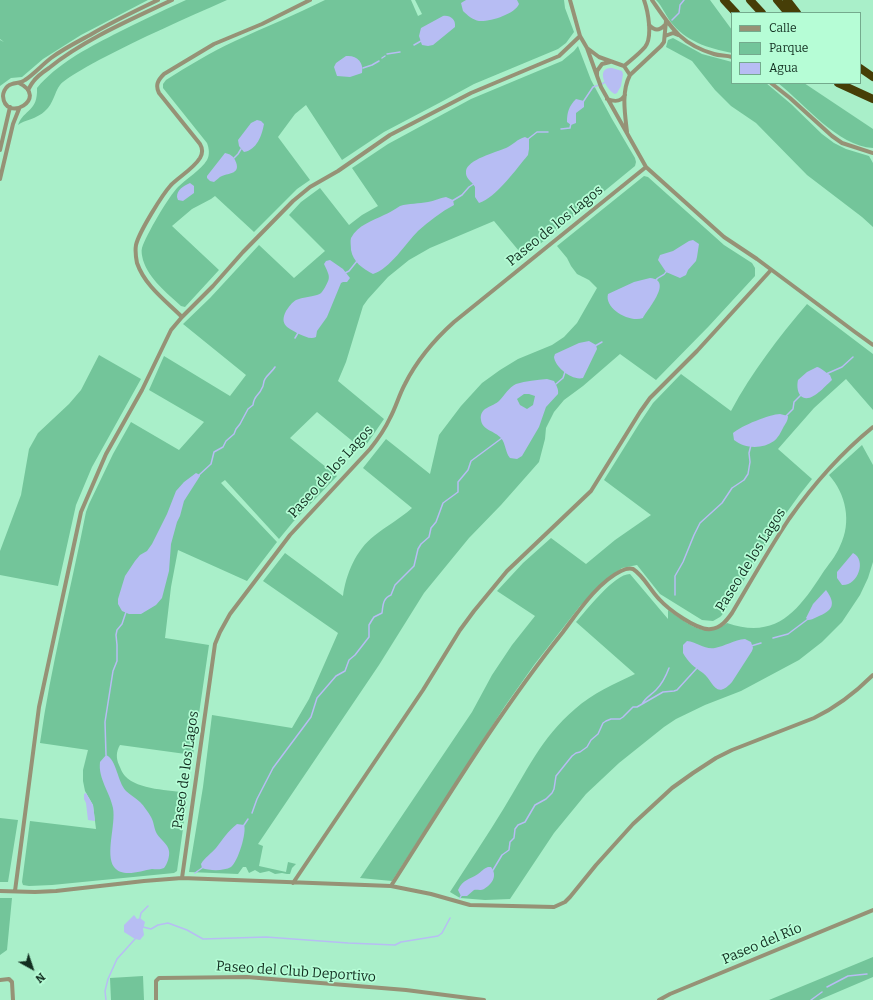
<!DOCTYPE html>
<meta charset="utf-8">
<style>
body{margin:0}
#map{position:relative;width:873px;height:1000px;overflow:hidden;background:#a9efc9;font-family:Bitter,serif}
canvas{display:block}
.legend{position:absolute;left:731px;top:12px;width:130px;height:72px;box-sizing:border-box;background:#b6fdd6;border:1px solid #74aa8d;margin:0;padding:5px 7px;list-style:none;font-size:12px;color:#122e20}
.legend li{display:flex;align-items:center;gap:8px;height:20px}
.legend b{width:20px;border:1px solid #74aa8d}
.north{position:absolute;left:12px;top:948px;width:40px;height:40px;-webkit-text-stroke:3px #b6fdd6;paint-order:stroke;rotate:140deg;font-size:11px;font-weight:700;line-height:16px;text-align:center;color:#122e20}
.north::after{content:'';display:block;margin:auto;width:14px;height:18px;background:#122e20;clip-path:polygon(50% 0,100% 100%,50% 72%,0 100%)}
</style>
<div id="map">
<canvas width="873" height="1000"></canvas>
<ul class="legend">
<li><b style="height:5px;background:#969276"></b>Calle</li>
<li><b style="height:11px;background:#73c59a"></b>Parque</li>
<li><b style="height:11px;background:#b7bdf3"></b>Agua</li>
</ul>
<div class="north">N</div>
</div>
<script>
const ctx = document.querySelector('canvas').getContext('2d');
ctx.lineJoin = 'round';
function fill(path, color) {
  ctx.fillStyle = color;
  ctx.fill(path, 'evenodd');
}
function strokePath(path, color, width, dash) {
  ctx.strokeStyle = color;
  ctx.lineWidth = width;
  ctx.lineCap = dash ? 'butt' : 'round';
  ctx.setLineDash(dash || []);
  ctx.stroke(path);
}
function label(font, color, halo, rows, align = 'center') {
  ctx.font = font + ' Bitter,serif';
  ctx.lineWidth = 3.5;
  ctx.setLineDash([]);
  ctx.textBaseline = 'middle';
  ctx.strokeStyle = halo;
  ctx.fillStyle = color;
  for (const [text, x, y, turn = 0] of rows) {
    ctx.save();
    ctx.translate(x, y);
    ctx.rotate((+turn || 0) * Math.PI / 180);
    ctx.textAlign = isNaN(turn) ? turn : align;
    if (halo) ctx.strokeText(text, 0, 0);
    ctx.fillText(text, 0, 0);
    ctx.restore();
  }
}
fill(new Path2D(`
 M 0,0 L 148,0 L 81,35 L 43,59 L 22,77 L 11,78 L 0,86 L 0,40 L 4,42 L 0,39 Z
 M 186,0 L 227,0 C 184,19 141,38 99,60 C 90,65 66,78 60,85 C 54,93 54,103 45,111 C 37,119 24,120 18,125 C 24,109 38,112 37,88 C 57,64 86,49 113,35 C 137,23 161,11 186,0 Z
 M 325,0 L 411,0 L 418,16 L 422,14 L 415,0 L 564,0 L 565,8 L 574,32 L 566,43 L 558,49 L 474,84 L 441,102 L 384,132 L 342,160 L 306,105 L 295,114 L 278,137 L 310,180 L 297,189 L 254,232 L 215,196 L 211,199 L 192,209 L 172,226 L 219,270 L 185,307 L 181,306 C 167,293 149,279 143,260 C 142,256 141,251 142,248 C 146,235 169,196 178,187 C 186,179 201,170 207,160 C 210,155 209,148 207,143 L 163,88 L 163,84 L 166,80 C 188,66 211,52 235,41 C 265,27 295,15 325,0 Z
 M 656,0 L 710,0 L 732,30 L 732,53 C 708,48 686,42 670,21 C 665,14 662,6 656,0 Z
 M 673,38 L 702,54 L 732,62 L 732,83 L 766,83 L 791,104 L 822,134 L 834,143 L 846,149 L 869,156 L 873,163 L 873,227 L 862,217 L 807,175 L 756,123 L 731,106 L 715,90 L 692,61 L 666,47 L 668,40 Z
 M 578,46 L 591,80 L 612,119 L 635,158 L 636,162 L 635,166 L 524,257 L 494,221 L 430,248 L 409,260 L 388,277 L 368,299 L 363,306 L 346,362 L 338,381 L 384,419 L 364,448 L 362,449 L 317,412 L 290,438 L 337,476 L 293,522 L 279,539 L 225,480 L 221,483 L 277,542 L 247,581 L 178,550 L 171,587 L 165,638 L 209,645 L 193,755 L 120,745 C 116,752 116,758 119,765 C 121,769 122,773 125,776 C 138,790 170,790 188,793 L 177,871 L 174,873 L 52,885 L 29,886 L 23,885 L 22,882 L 30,821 L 96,829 L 93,805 L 85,791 L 83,781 L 83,770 L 88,750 L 40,743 C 51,665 71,589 86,512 L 89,504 L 113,454 L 131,422 L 179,450 L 204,422 L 149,390 L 164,356 L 230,396 L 246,375 L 183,324 L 210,298 L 259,245 L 294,278 L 325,251 L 289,215 L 301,202 L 320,188 L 349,225 L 362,215 L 378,206 L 352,168 L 388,144 L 471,99 L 562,61 L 574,51 Z
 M 778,83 L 804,83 L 873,129 L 873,148 C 837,146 805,104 778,83 Z
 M 644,176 L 648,177 L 724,245 L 752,263 L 755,268 L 755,276 L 709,326 L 656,380 L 620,354 L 583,386 L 564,400 L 554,412 L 546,428 L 545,439 L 539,462 L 501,505 L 469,538 L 424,593 L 379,665 L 258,844 L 263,846 L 259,866 L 286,872 L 288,862 L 296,864 L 292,868 L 290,874 L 287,874 L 282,873 L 275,874 L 269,871 L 260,873 L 255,870 L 249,873 L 246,867 L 243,867 L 238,874 L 189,872 L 203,787 L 212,715 L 292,728 L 309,699 L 338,633 L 263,581 L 285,553 L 343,596 C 346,574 356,550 374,536 C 386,526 400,519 412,508 L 363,468 L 386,439 L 430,474 L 439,435 L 461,406 L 482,383 L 500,370 L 518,359 L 552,345 L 564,337 L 577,323 L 597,288 L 589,280 L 577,274 L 571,266 L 567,258 L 557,246 Z
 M 807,304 L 873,354 L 873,410 L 846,379 L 814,408 L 778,449 L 812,479 C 777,521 752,569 722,615 L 720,617 L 713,621 L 702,620 L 660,594 L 637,565 L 622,568 L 608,578 L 580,606 L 534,665 L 505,706 L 392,881 L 360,878 L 472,712 L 492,675 L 512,645 L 535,616 L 497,591 L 523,563 L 551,538 L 586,564 L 615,540 L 651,515 L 604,480 L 639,424 L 653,403 L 681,374 L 731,411 C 752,372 778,338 807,304 Z
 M 99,355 L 141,379 L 92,467 L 76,505 L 58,586 L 0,575 L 0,551 L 21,495 L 29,449 L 38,433 L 69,404 L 81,390 Z
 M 862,445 L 873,465 L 873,562 L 868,578 L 860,595 L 842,622 L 822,642 L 799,660 L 741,691 L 705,705 L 676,719 L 664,727 L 619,763 L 586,794 L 554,833 L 510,899 L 485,900 L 460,898 L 450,892 C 468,864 487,836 504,808 C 527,771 541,738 575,709 C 593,693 614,684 635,674 L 576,622 C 586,611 614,574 630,574 L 668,619 L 668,610 C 687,623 705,640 727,623 C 776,640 798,611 822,574 C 828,565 836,556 840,546 C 852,522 846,494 829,475 Z
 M 0,818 L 18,820 L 8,882 L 0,882 Z
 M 0,898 L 12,898 L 7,950 L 0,955 Z
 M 873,957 L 873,977 L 819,1000 L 769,1000 Z
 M 143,976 L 144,1000 L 111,1000 L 110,978 Z`), '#73c59a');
fill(new Path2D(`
 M 466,0 L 517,0 L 519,4 C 515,14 490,22 479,21 C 473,20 467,15 463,11 L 461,3 Z
 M 443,16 C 450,15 456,19 455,27 L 433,45 L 428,46 L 422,45 L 419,36 L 421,28 Z
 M 346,56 C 357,55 364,62 362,73 L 350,77 L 337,76 L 334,67 L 336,63 Z
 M 612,68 L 622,71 L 623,74 L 621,86 L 617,93 L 615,94 C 607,91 594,67 612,68 Z
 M 576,99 L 584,101 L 584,107 L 576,113 L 576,123 L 571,125 L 567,122 C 567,112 569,106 576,99 Z
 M 257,120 L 261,121 L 264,124 C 262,135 257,150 244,152 L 239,146 L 238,140 L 251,123 Z
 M 525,137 L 529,139 L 529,149 L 528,155 C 517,168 496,198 479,203 L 475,197 L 475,187 C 472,181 465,179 466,171 C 467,160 496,152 506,148 C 513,145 517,139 525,137 Z
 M 225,153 C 230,154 233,156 235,160 C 242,174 229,173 222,176 C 219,177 217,180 214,182 L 210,181 L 207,178 L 207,176 Z
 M 190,183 L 194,186 L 194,193 L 183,201 L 178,200 L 177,197 C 177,190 183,186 190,183 Z
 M 446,197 L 453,200 L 454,205 C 441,212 429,221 418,231 C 406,243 390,269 373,274 C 363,269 353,262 351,250 C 351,246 350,241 351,238 C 358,225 372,221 384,215 C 389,213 395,209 400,206 C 409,203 419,204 428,202 C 434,201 440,198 446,197 Z
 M 693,240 L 699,244 L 697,257 L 696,261 L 688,270 L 686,275 L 680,278 L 666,272 L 658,260 L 660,255 L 673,251 L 689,241 Z
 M 330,260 L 343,269 L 350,278 L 347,282 L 343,282 L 341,283 L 327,317 L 317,331 L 316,337 C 311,340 304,336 299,334 C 288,328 279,325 286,311 C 289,307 291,303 296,300 C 303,297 310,297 317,295 C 321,294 322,292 324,289 C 331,277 330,277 324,264 L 326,261 Z
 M 650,278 C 674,280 647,310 643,318 C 630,323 604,309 608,294 L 634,282 Z
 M 589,341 L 596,345 L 597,349 L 583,378 C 572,381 555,367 554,357 L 555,354 L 579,343 Z
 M 817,367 C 820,367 826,373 830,375 L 832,380 C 825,386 809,406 800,395 C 797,391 797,384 798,380 L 807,372 Z
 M 547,379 L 554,381 C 556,385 559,389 558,394 L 546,407 L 539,427 L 522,456 L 517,459 L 510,458 C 505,452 506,444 501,438 C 495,431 482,430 481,420 C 479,407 493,407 499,401 C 504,396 509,387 516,384 C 526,381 537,380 547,379 ZM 524,394 L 529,394 L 535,396 L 533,405 L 527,409 L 520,405 L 517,399 Z
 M 780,414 L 788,416 C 788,421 785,424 783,428 C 781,432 778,438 774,441 C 763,449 745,449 734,440 L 733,433 C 741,426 770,414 780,414 Z
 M 196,473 L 200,475 L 200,476 L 184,501 L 180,516 L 177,522 L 171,544 L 169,571 L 162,598 L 156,605 L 141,614 L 129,614 L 122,611 L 118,604 L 118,599 L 125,576 L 135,561 L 140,555 L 147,551 L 152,544 L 167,514 L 176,491 L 184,482 Z
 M 853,553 C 867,560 858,586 842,585 L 837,578 L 837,572 Z
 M 826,590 C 837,605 832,611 817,617 C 813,619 811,620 808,620 L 806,618 L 813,604 Z
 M 745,639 L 751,642 L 753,648 L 752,651 L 732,682 C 715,701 713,680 703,673 C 694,667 688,662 683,653 L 683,645 L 687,641 C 697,642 705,650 715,648 C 725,646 734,640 745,639 Z
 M 106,755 C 117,760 117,781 126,791 C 130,795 136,798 140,802 C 144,806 148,812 151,817 C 154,822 154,829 157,834 C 161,840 168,844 169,851 C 170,856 167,865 164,868 C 160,870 155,869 152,869 C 141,871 122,878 114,867 C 105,854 116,825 113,808 C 110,792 98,779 100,762 Z
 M 86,793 L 93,805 L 95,821 L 88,820 L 86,803 L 84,799 L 84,794 Z
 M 237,824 L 244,825 C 247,832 238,862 231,867 C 224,871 210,871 202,868 L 201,864 C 205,857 211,854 216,848 C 223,839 228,831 237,824 Z
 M 488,867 L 491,867 C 498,876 492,884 484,889 C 480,891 477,889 474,890 L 467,896 L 461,896 L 458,890 C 463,879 469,880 478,874 C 482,871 483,869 488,867 Z
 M 134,915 L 137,919 L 140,918 L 145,922 L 143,929 L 144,935 L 140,940 L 135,939 L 124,932 L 124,925 Z`), '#b7bdf3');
strokePath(new Path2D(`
 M 672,20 L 679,13 L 680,5 L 684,0
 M 414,45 L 421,41
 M 387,54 L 400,52
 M 382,58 L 385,56
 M 363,68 L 372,65 L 379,61
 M 602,84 L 607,81
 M 583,102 L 593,87 L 599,85
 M 561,129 L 570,128 L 571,123
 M 528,139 L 537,132 L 548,132
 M 234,158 L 238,154 L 241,149
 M 452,201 L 462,195 L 469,187 L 475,183
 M 345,273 L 349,271 L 357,261
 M 656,280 C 659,276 664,276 666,272
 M 295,338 L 298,333
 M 595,346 L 602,342
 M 826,374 L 842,367 L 853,357
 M 556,384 L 563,378 L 565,372
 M 786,416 L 793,409 L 794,402 L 802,394
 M 199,475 L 211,464 L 214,452 L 223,447 L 226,441 L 234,434 L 236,429 L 240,424 L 248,409 L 253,405 C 254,395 259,396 262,388 C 264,386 263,382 265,379 C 267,375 272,372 275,367
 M 675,595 L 675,576 L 683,562 L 694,535 L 700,523 L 722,503 L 732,488 L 744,480 L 748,474 L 750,462 L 749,453 L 751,445
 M 773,638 L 788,634 L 808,619
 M 751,646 L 761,643
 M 642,704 C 645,698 651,695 656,690 C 662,684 666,676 669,668
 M 106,755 L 105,722 L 113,671 L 117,661 L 117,645 L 116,635 L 117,630 L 122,624 L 126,612
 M 252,813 L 257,799 L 273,768 L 311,717 L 317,698 L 336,676 L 345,671 L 349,660 L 355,655 L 369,637 L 369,625 L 372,620 L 374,617 L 382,613 C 383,605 383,598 391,595 L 395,585 L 414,566 L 418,549 L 421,544 L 429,537 L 431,528 L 436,522 L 443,503 L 458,492 L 458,482 L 468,470 L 471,461 L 502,438
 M 244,825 L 248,819
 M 493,870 L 502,855 L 509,850 L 510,842 L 514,838 L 515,829 L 518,825 L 525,822 L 535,805 L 546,799 L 552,793 L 554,789 L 556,776 L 572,756 L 576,753 L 580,752 L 587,747 L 591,740 L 598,734 L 603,723 L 606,721 L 611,719 L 620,719 L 623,717 L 633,707 L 637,707 L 663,692 L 674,691 L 677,690 L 697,668
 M 195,873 L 202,868
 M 460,898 L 461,896
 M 140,918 L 141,913 L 148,906
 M 143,927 L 151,929 L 158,925 L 168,923 L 187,930 L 203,939 L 266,937 L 348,943 L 395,945 L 401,942 L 438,936 L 442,933 L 450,918
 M 827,987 L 848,976 L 867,974
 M 106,1000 L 105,991 L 108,979 L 117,959 L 135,939
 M 811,1000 L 822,992`), '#b7bdf3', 1.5);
strokePath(new Path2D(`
 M 570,0 L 580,36 L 587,48 L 601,87 L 646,167 L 724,237 L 757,259 L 855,332 L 873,345
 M 652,0 C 670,26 680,44 714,54 C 720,56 726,55 732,57
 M 649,25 C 655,31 659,31 665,25
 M 665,36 L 673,33 L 678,35
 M 587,48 L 599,57 L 624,66 L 630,75
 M 624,66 C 631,60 639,54 645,47 C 653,37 648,11 644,0
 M 597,76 L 597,71 L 602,64 L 610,62
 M 19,83 C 50,98 5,124 3,96 C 3,93 5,88 8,86 C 13,82 20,84 25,80 C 34,74 42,65 51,58 C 63,49 77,42 90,35 C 112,22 135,11 158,0
 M 771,83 L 790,98 L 832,136 L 842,143 L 873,153
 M 28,90 C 30,87 31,84 33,82 C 37,76 43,72 49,68 C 83,40 132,19 172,0
 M 607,99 C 615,102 621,102 625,95
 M 627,132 C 625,114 621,92 630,75 L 661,46 L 664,42 L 666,21
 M 0,150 L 10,107
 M 0,179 L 13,124 L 19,109
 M 182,317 C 166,301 145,286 137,263 C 136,258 135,251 136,245 C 139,232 162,195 171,185 C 180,176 193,169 200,158 C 203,153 203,149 200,144 L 159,93 C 155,85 158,80 164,74 L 214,44 L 262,24 L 310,0
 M 182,878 L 215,644 L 220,632 L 230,614 L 290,535 L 370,449 C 378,439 385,429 390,418 C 396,407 399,395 405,384 C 417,360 434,340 454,322 L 646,167
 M 293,883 L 423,690 L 460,630 L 474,611 L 507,571 L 591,491 L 640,412 L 650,398 L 697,351 L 771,270
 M 391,886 C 446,800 499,712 563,632 C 578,612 598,582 621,571 C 625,569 629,568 633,569 C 644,576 650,590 659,599 C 668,609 697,631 711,629 C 721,628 727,620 732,613 C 751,581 769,549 789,519 C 813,485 841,453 873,427
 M 0,891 L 35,892 L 56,891 L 144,881 L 182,878 L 391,886 L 431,894 L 470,905 L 554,907 L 565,902 L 570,897 L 596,865 L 633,824 L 672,788 L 693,773 L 716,758 L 732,750 L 814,718 C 837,707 855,693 873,675
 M 15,891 L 39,707 L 81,512 L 106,454 L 142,390 L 171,330 L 182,317 L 213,286 L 243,252 L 293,201 L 310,187 L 338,171 L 390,135 L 471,93 L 559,56 L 580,36
 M 0,980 L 9,979 L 12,982 L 13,1000
 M 156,1000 L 156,981 L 159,978 L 247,977 L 406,990 L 484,1000
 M 659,1000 L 670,994 L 873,910`), '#969276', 4);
strokePath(new Path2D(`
 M 724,0 L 736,13
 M 750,0 L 762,13
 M 777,0 L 788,13
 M 787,0 L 797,13
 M 860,68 L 873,77
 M 838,83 L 873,99`), '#463e07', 8);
label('14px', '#122e20', '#b6fdd6', [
 ["Paseo de los Lagos",555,226,-39],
 ["Paseo de los Lagos",331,472,-48],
 ["Paseo de los Lagos",751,560,-58],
 ["Paseo de los Lagos",186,770,-82],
 ["Paseo del Río",762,944,-23],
 ["Paseo del Club Deportivo",296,972,4]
]);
</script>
